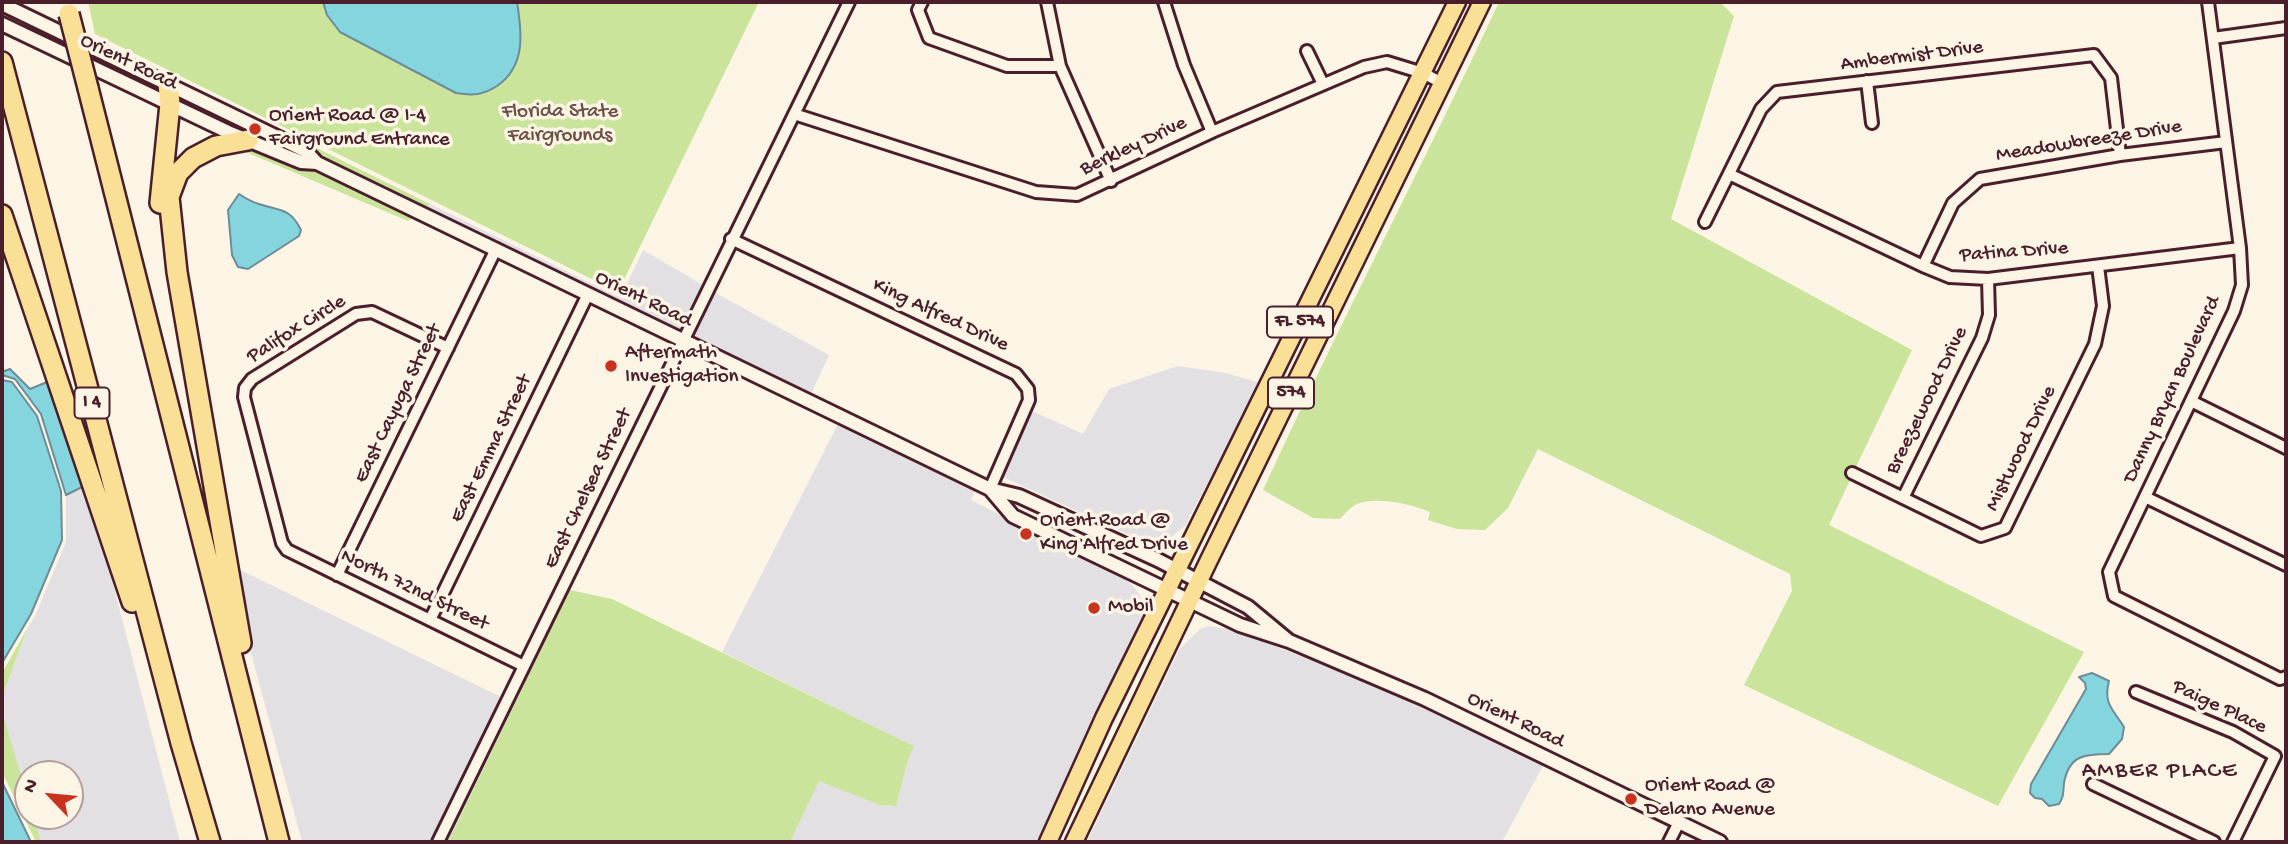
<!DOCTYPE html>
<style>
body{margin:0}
#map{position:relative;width:2288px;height:844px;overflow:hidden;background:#fcf5e5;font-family:"Gochi Hand",sans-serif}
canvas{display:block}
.frame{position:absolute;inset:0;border:4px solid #4a1f2b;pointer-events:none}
.north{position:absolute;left:14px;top:760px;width:70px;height:70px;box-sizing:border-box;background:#fcf5e5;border:2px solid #b59f9b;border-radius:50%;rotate:296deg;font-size:19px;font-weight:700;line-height:28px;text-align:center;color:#4a1f2b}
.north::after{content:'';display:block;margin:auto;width:24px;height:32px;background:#c8321e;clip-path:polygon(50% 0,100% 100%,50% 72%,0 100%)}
</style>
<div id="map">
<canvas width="2288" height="844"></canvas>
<div class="frame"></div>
<div class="north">N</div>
</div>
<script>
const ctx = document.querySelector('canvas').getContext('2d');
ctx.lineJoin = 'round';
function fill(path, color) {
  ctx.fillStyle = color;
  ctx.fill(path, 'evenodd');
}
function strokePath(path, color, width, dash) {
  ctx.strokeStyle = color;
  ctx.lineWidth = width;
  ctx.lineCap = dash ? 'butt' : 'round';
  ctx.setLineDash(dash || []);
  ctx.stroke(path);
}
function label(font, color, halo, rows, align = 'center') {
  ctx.font = font + ' "Gochi Hand",sans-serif';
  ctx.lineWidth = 7;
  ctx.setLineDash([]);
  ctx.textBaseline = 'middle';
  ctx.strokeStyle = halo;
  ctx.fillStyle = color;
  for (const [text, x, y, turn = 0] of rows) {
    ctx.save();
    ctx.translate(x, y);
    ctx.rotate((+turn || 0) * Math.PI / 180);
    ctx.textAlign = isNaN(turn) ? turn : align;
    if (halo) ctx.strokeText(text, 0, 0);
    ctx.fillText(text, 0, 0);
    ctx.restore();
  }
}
fill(new Path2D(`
 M 430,204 L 617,296 L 622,294 L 643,250 L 703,285 L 679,334 L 422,210 Z
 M 712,291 L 829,355 L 810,396 L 688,339 Z
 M 1178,366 L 1226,373 L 1260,383 L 1185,526 L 1163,544 L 1142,541 L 1001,476 L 1032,411 L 1083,434 L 1109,389 Z
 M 840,420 L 976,488 L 971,500 L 1121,576 L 1134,587 L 1144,602 L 1144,620 L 1037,842 L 790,842 L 819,780 L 880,805 L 896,806 L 908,760 L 914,746 L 722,652 Z
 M 86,485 L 90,496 L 180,842 L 41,842 L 33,816 L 70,816 L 70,774 L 28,774 L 28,799 L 14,755 L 4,718 L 4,692 L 27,629 L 35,616 L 66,542 L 66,495 Z
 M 234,567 L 503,698 L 432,842 L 302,842 L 245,631 Z
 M 1208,626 L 1235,630 L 1354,678 L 1545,762 L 1502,842 L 1087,842 L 1179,650 L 1200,629 Z
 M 512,702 L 515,703 L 448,842 L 444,842 Z`), '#e2e0e3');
fill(new Path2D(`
 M 88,2 L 759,2 L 618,292 L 95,34 Z
 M 1499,2 L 1720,2 L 1734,16 L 1671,219 L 1912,350 L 1855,469 L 1849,466 L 1845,474 L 1851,478 L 1829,525 L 2084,652 L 1998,806 L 1744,685 L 1792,591 L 1790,574 L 1538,449 L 1508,508 L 1485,530 L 1457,529 L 1428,520 L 1430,512 C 1412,504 1376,496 1357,504 C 1350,507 1345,514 1340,519 L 1313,518 L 1263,490 C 1338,326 1423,166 1499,2 Z
 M 173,77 L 430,204 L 422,210 L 173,82 Z
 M 247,145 L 315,167 L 414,216 L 408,221 L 234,147 Z
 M 570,590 L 612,599 L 914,746 L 908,760 L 896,806 L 880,805 L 819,781 L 790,842 L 448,842 Z
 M 27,629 L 4,692 L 4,718 L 28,799 L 28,816 L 33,816 L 41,842 L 36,842 L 2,772 L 2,673 Z`), '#cae49b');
const water = new Path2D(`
 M 323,2 L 517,2 C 522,33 526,66 497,86 C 483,95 473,96 456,93 L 340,32 L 327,15 Z
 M 239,194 C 245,198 252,202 259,204 C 279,211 290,207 301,230 L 299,236 L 248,269 L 238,267 L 232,255 L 228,210 Z
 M 10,369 L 30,389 L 52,380 L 86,485 L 66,495 L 41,414 L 15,379 L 2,375 L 2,372 Z
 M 2,380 L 12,382 L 37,416 L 61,491 L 62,540 L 31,614 L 2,663 Z
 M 2092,673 L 2109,681 C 2103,704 2113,709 2124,727 L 2122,739 L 2109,754 C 2085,754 2069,755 2064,783 C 2063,793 2064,796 2059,804 L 2049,806 L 2042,799 L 2035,798 L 2030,793 L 2031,784 L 2086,689 L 2085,683 L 2079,677 Z
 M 2,782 L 31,842 L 2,842 Z`);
fill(water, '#85d5df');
strokePath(water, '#6d8c97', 2);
const minor = new Path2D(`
 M 922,2 L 918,10 L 929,38 L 1007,66 L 1060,66
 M 1047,2 L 1060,66 L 1111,181
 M 1164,2 L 1184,65 L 1212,132
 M 2208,2 L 2240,248 L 2242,285 L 2234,311 L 2109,572 L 2114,596 L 2280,679 L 2286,677
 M 2213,38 L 2286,28
 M 1307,51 L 1323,84
 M 1867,81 L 1872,123
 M 794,114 L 1036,192 L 1077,195 L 1212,132 L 1364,67 L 1387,62 L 1423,73 L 1442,83
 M 1729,174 L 1923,266 L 1950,277 L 1988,279 L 2240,248
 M 1705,222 L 1761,109 L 1777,92 L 2094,55 L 2111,78 L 2120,155
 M 731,239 L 1016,374 L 1028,389 L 1029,400 L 990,489
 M 1923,266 L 1953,203 L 1980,179 L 2120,155 L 2226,142
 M 448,348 L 372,312 L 356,314 L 252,379 L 245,388 L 244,397 L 282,543 L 287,550 L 524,666
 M 2191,401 L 2286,448
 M 1852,473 L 1981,536 L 2005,528 L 2095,344 L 2103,306 L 2098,266
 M 2145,497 L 2286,565
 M 1903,498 L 1982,338 L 1989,315 L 1988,279
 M 337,575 L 496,249
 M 430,620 L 588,294
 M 2136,692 L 2233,732 L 2275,756 L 2233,842
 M 2093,784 L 2214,842
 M 438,842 L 849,2
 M 1669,842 L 1679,822`);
const tertiary = new Path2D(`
 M 2,4 L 306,151 L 317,163 L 990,489 L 1019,496 L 1158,560 L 1248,607 L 1289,641
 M 2,24 L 228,132 L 301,162 L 317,163
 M 990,489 L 1013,516 L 1240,625 L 1289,641 L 1425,699 L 1720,842`);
const primary = new Path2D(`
 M 1048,842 L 1104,718 L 1457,2
 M 1074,842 L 1209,560 L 1482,2`);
const motorway = new Path2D(`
 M 2,62 L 181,743 L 210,842
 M 88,88 L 279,842
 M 160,203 L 170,104 L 168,84
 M 2,215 L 132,602
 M 241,643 L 177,272 L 169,197 L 178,173 L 193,158 L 216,146 L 248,140`);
strokePath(minor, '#4a1f2b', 16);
strokePath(tertiary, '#4a1f2b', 18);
strokePath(primary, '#4a1f2b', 21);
strokePath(motorway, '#4a1f2b', 24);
strokePath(minor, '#fcf5e5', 10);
strokePath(tertiary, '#fcf5e5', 12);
strokePath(primary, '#fadf96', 16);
strokePath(motorway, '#fadf96', 19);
const motorwayBridge = new Path2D(`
 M 69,14 L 88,88`);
strokePath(motorwayBridge, '#4a1f2b', 24, []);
strokePath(motorwayBridge, '#fadf96', 19);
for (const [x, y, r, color] of [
 [255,129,7,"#c8321e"],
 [611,366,7,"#c8321e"],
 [1026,534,7,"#c8321e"],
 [1094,608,7,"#c8321e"],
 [1631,799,7,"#c8321e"]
]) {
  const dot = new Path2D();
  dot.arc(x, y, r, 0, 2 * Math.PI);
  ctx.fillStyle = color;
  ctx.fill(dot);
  strokePath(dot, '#fcf5e5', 2.5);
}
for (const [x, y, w] of [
 [1300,322,66],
 [1291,393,46],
 [92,403,35]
]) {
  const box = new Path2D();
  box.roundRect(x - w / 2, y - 15.5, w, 31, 5);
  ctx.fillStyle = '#fcf5e5';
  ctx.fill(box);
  strokePath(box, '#4a1f2b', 2);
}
label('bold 19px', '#4a1f2b', null, [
 ["FL 574",1300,322],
 ["574",1291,393],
 ["I 4",92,403]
]);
label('21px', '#4a1f2b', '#fcf5e5', [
 ["Ambermist Drive",1912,57,-7],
 ["Orient Road",128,63,26],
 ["Meadowbreeze Drive",2089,142,-9],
 ["Berkley Drive",1134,147,-25],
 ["Patina Drive",2014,253,-4],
 ["Orient Road",643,300,26],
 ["King Alfred Drive",940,316,25],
 ["Palifox Circle",297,330,-32],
 ["Danny Bryan Boulevard",2173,390,-65],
 ["Breezewood Drive",1928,401,-64],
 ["East Cayuga Street",399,404,-64],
 ["East Emma Street",492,449,-64],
 ["Mistwood Drive",2022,449,-64],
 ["East Chelsea Street",589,489,-64],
 ["North 72nd Street",414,591,26],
 ["Paige Place",2219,708,25],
 ["Orient Road",1515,721,26]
]);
label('21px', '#6a5047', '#fcf5e5', [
 ["Florida State",560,113],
 ["Fairgrounds",560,137]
]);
label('21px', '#4a1f2b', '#fcf5e5', [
 ["Orient Road @ I-4",269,117],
 ["Fairground Entrance",269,141],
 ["Aftermath",625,354],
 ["Investigation",625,378],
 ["Orient Road @",1040,522],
 ["King Alfred Drive",1040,546],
 ["Mobil",1108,608],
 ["Orient Road @",1645,787],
 ["Delano Avenue",1645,811]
], 'left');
ctx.letterSpacing = '2px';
label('23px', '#4a1f2b', '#fcf5e5', [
 ["AMBER PLACE",2160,772]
]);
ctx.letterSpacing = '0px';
</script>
